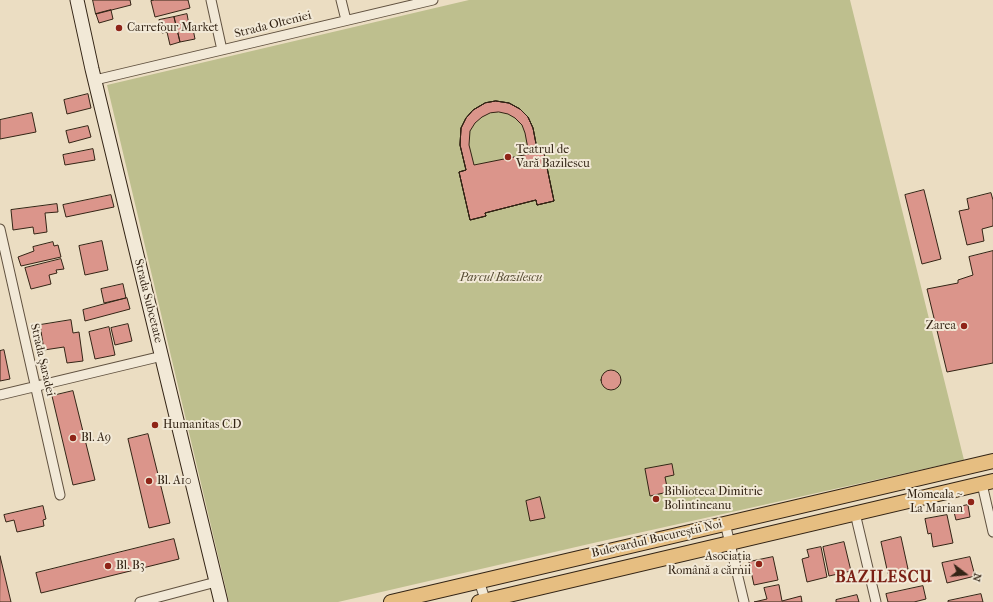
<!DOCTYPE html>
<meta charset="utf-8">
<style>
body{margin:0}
#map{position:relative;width:993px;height:602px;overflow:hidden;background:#ebddc2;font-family:"IM FELL French Canon",serif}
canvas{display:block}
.north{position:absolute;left:945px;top:554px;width:40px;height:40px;-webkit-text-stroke:3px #f2e9d7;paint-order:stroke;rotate:106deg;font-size:11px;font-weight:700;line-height:16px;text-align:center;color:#332415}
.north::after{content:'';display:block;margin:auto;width:14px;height:18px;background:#332415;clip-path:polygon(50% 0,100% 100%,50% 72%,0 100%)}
</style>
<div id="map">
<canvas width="993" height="602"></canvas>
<div class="north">N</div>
</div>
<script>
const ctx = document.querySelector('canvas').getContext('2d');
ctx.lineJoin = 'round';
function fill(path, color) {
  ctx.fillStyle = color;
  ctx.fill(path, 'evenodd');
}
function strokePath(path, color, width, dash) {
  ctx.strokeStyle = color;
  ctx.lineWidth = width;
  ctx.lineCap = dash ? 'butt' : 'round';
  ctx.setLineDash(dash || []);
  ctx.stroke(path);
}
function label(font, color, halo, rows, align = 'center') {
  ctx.font = font + ' "IM FELL French Canon",serif';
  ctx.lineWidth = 4;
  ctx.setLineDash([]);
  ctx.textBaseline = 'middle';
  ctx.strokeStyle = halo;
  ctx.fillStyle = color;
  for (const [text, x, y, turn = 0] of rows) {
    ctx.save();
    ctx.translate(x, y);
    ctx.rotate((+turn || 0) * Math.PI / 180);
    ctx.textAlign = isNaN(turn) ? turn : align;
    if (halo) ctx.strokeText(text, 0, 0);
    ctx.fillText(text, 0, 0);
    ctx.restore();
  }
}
fill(new Path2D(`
 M 469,0 L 850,0 L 964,460 L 589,544 L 338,602 L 229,602 L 107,85 Z`), '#bebf8e');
const building = new Path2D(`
 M 93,0 L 130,0 L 131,5 L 96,14 Z
 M 155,0 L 188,0 L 190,8 L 155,17 L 151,1 Z
 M 111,10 L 113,19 L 99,23 L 96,14 Z
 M 187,14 L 189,25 L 192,24 L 195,39 L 180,42 L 174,17 Z
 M 174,17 L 180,42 L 170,45 L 167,32 L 162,33 L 159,20 Z
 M 88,94 L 91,108 L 67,114 L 64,100 Z
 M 496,101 L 509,103 L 520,109 L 528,117 L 533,128 L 538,154 L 544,153 L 554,201 L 537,205 L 536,200 L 485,213 L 486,216 L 470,220 L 459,172 L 466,170 L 460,145 L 461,128 L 466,118 L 473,110 L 485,103 ZM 499,112 L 508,114 L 515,118 L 522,125 L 525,133 L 529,154 L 474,165 L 469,145 L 470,131 L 475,123 L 482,117 L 490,113 Z
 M 496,101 L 509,103 L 520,109 L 528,117 L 533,128 L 538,154 L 544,153 L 554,201 L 537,205 L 536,200 L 485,213 L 486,216 L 470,220 L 459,172 L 466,170 L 460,145 L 461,128 L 466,118 L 473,110 L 485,103 Z
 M 496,101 L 509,103 L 520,109 L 528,117 L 533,128 L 538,154 L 544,153 L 554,201 L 537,205 L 536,200 L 485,213 L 486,216 L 470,220 L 459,172 L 466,170 L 460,145 L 461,128 L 466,118 L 473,110 L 485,103 Z
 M 32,113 L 36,132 L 0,139 L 0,120 Z
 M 88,126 L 91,137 L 69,143 L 66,131 Z
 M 93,149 L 95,160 L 65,165 L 63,155 Z
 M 924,190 L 941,259 L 922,264 L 905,195 Z
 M 991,193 L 993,200 L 993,226 L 982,229 L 984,241 L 967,245 L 959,211 L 969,209 L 967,199 Z
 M 111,195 L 114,207 L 66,217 L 63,205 Z
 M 57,204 L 58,212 L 45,213 L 47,232 L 34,234 L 33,227 L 13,230 L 11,210 Z
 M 102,241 L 108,270 L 85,275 L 79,246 Z
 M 53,242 L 54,246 L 58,245 L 61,257 L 21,266 L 18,257 L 34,251 L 33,247 Z
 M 993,251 L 993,363 L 947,372 L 927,289 L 958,283 L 958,280 L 973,275 L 969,257 Z
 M 61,259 L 64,269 L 56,270 L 57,273 L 49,275 L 51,284 L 31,289 L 25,268 Z
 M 123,284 L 126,298 L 104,303 L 101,289 Z
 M 127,298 L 130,309 L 85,321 L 83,310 Z
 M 71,320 L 73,333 L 79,332 L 83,361 L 67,363 L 64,347 L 44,350 L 40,325 Z
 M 128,324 L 132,341 L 115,345 L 111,328 Z
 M 109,327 L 115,355 L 95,359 L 89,332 Z
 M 4,350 L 10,379 L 0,381 L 0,351 Z
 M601 380a10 10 0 1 1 20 0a10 10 0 1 1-20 0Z
 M 73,391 L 95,480 L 73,485 L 52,396 Z
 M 148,434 L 170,523 L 149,528 L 128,439 Z
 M 672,464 L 674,475 L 665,477 L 668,492 L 650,496 L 645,469 Z
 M 540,497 L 545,518 L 530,521 L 526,501 Z
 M 968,505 L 970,517 L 956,520 L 953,508 Z
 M 43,506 L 46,519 L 43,520 L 44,526 L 17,532 L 14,520 L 6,522 L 4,515 Z
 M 947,515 L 953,543 L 933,547 L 931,533 L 928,534 L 925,519 Z
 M 901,537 L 908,569 L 888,574 L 881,542 Z
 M 174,539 L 179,559 L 41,593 L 36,573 Z
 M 844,542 L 851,571 L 829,576 L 823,547 Z
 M 821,547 L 827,577 L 807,582 L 802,559 L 809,557 L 807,550 Z
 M 0,556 L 11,602 L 0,602 Z
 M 773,557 L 778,580 L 754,585 L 749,562 Z
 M 970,557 L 975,576 L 947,583 L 942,563 Z
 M 779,585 L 782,601 L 801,596 L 802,602 L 754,602 L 767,599 L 764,588 Z
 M 923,586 L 926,599 L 914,602 L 888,602 L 886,594 Z
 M 981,594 L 983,602 L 948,602 L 948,601 Z
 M 857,595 L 859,602 L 836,602 L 836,600 Z`);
fill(building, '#db958b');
strokePath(building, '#332415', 1);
const street = new Path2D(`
 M 211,0 L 222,50
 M 341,0 L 346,20
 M 95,80 L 433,0
 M 0,229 L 60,495
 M 0,395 L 162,356
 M 982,484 L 993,532
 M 855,513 L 876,602
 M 725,523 L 744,602
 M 479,581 L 486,602
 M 140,602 L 216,582`);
const secondary = new Path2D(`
 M 77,0 L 92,69 L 221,602`);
const primary = new Path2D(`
 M 391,602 L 993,461
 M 479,602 L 993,481`);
strokePath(street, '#615240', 11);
strokePath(secondary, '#332415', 15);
strokePath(primary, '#332415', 16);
strokePath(street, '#f2e9d7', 9);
strokePath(secondary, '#f2e9d7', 13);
strokePath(primary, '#e6be81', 14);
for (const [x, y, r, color] of [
 [119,28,4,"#8f2418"],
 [508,157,4,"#8f2418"],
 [964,326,4,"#8f2418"],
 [155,425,4,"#8f2418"],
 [73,438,4,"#8f2418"],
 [149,481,4,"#8f2418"],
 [656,499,4,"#8f2418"],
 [971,502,4,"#8f2418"],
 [759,564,4,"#8f2418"],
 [108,566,4,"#8f2418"]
]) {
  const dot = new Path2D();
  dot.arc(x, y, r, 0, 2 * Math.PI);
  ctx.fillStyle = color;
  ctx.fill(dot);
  strokePath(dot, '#f2e9d7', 1.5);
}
label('12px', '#332415', '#f2e9d7', [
 ["Strada Olteniei",273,25,-14],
 ["Strada Subcetate",148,301,76],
 ["Strada Șaradei",42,360,77],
 ["Bulevardul Bucureștii Noi",657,539,-13]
]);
label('12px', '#332415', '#f2e9d7', [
 ["Carrefour Market",127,28],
 ["Teatrul de",516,150],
 ["Vară Bazilescu",516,164],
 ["Zarea",956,326,"right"],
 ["Humanitas C.D",163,425],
 ["Bl. A9",81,438],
 ["Bl. A10",157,481],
 ["Biblioteca Dimitrie",664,492],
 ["Bolintineanu",664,506],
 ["Momeala ~",963,495,"right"],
 ["La Marian",963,509,"right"],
 ["Asociația",751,557,"right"],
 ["Română a cărnii",751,571,"right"],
 ["Bl. B3",116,566]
], 'left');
label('italic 12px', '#564b33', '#f2e9d7', [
 ["Parcul Bazilescu",501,278]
]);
ctx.letterSpacing = '1px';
label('bold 16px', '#7a1f14', '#f2e9d7', [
 ["BAZILESCU",884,578]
]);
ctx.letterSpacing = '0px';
</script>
